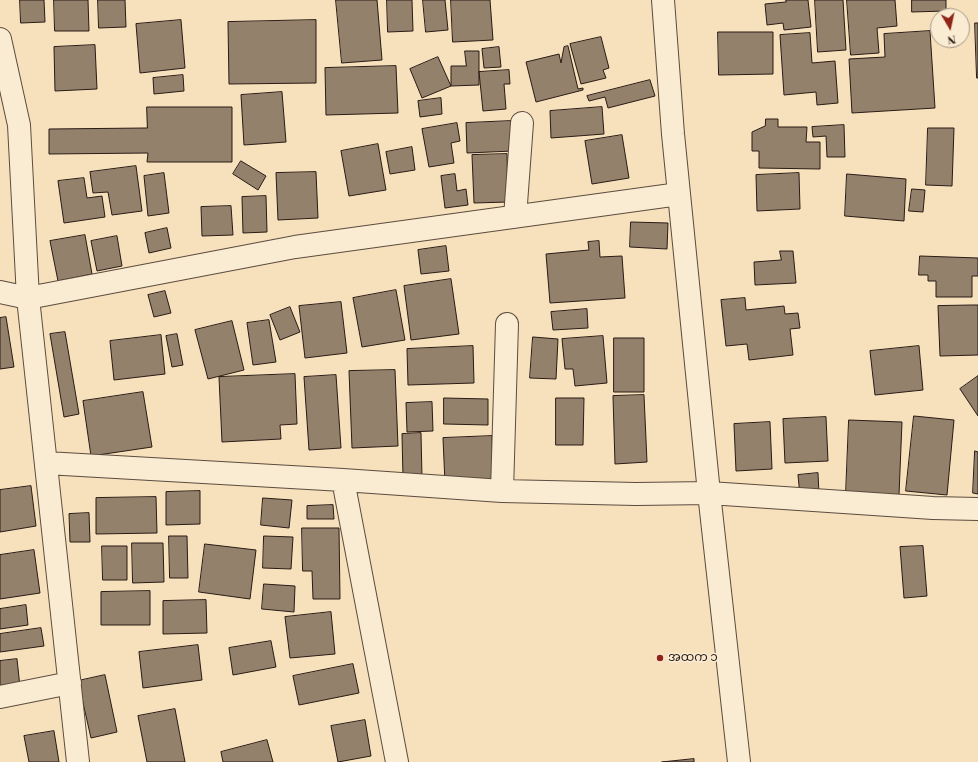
<!DOCTYPE html>
<meta charset="utf-8">
<style>
body{margin:0}
#map{position:relative;width:978px;height:762px;overflow:hidden;background:#f7e0bc;font-family:"Libre Bodoni",serif}
canvas{display:block}
.north{position:absolute;left:930px;top:8px;width:40px;height:40px;box-sizing:border-box;background:#faebd3;border:1px solid #a69887;border-radius:50%;rotate:171deg;font-size:11px;font-weight:700;line-height:16px;text-align:center;color:#291b15}
.north::after{content:'';display:block;margin:auto;width:14px;height:18px;background:#8f2418;clip-path:polygon(50% 0,100% 100%,50% 72%,0 100%)}
</style>
<div id="map">
<canvas width="978" height="762"></canvas>
<div class="north">N</div>
</div>
<script>
const ctx = document.querySelector('canvas').getContext('2d');
ctx.lineJoin = 'round';
function fill(path, color) {
  ctx.fillStyle = color;
  ctx.fill(path, 'evenodd');
}
function strokePath(path, color, width, dash) {
  ctx.strokeStyle = color;
  ctx.lineWidth = width;
  ctx.lineCap = dash ? 'butt' : 'round';
  ctx.setLineDash(dash || []);
  ctx.stroke(path);
}
function label(font, color, halo, rows, align = 'center') {
  ctx.font = font + ' "Libre Bodoni","Noto Sans Myanmar",serif';
  ctx.lineWidth = 3;
  ctx.setLineDash([]);
  ctx.textBaseline = 'middle';
  ctx.strokeStyle = halo;
  ctx.fillStyle = color;
  for (const [text, x, y, turn = 0] of rows) {
    ctx.save();
    ctx.translate(x, y);
    ctx.rotate((+turn || 0) * Math.PI / 180);
    ctx.textAlign = isNaN(turn) ? turn : align;
    if (halo) ctx.strokeText(text, 0, 0);
    ctx.fillText(text, 0, 0);
    ctx.restore();
  }
}
const building = new Path2D(`
 M 20,0 L 44,0 L 45,22 L 21,23 Z
 M 54,0 L 88,0 L 89,31 L 55,31 Z
 M 98,0 L 125,0 L 126,27 L 99,28 Z
 M 336,0 L 377,0 L 382,60 L 342,63 Z
 M 387,0 L 412,0 L 413,31 L 388,32 Z
 M 423,0 L 445,0 L 448,30 L 426,32 Z
 M 451,0 L 490,0 L 493,40 L 453,42 Z
 M 786,0 L 808,0 L 811,27 L 784,30 L 783,23 L 767,25 L 765,4 L 786,2 Z
 M 815,0 L 843,0 L 846,50 L 818,52 Z
 M 847,0 L 895,0 L 897,26 L 877,28 L 879,53 L 851,55 Z
 M 912,0 L 946,0 L 946,11 L 912,12 Z
 M 181,20 L 185,68 L 140,73 L 136,24 Z
 M 316,20 L 316,83 L 229,84 L 228,22 Z
 M 975,23 L 978,23 L 978,78 L 977,78 Z
 M 930,31 L 935,108 L 852,113 L 849,59 L 885,57 L 884,34 Z
 M 718,32 L 773,32 L 773,74 L 719,75 Z
 M 810,33 L 812,63 L 835,61 L 838,103 L 817,105 L 816,92 L 784,95 L 780,35 Z
 M 601,37 L 609,68 L 603,70 L 606,78 L 581,84 L 570,44 Z
 M 95,45 L 97,89 L 55,91 L 54,47 Z
 M 568,46 L 578,89 L 583,88 L 583,90 L 536,102 L 526,62 L 559,54 L 561,63 L 564,47 Z
 M 499,47 L 501,67 L 484,68 L 482,49 Z
 M 465,51 L 479,51 L 479,85 L 451,86 L 451,66 L 466,66 Z
 M 438,57 L 451,86 L 422,98 L 410,69 Z
 M 396,66 L 398,113 L 326,115 L 325,68 Z
 M 509,70 L 510,84 L 504,84 L 506,109 L 483,111 L 479,72 Z
 M 183,75 L 184,91 L 154,94 L 153,78 Z
 M 650,80 L 655,96 L 608,108 L 605,97 L 589,101 L 587,96 Z
 M 282,92 L 286,142 L 244,145 L 241,95 Z
 M 441,98 L 442,114 L 420,117 L 418,101 Z
 M 147,107 L 232,107 L 232,162 L 147,162 L 148,153 L 49,154 L 49,129 L 147,128 Z
 M 602,107 L 604,134 L 551,138 L 550,111 Z
 M 766,119 L 778,119 L 778,127 L 807,127 L 806,142 L 820,142 L 820,169 L 759,168 L 759,151 L 752,151 L 752,132 L 765,126 Z
 M 511,121 L 513,151 L 467,153 L 466,123 Z
 M 457,123 L 460,141 L 451,143 L 454,163 L 429,167 L 422,129 Z
 M 844,125 L 845,157 L 827,157 L 826,136 L 813,137 L 812,127 Z
 M 928,128 L 954,128 L 952,186 L 926,185 Z
 M 622,135 L 629,178 L 592,184 L 585,141 Z
 M 378,144 L 386,190 L 349,196 L 341,151 Z
 M 412,147 L 415,170 L 390,174 L 386,152 Z
 M 507,154 L 508,202 L 474,203 L 472,155 Z
 M 241,161 L 266,176 L 258,190 L 233,174 Z
 M 136,166 L 142,211 L 112,215 L 108,192 L 93,193 L 90,172 Z
 M 316,172 L 318,218 L 278,220 L 276,173 Z
 M 164,173 L 169,213 L 148,216 L 144,176 Z
 M 799,173 L 800,209 L 757,211 L 756,175 Z
 M 455,174 L 457,191 L 466,189 L 468,205 L 445,208 L 441,176 Z
 M 847,174 L 906,179 L 904,221 L 845,216 Z
 M 84,178 L 87,198 L 102,196 L 105,217 L 64,223 L 58,181 Z
 M 912,189 L 925,190 L 923,212 L 909,211 Z
 M 266,196 L 267,232 L 243,233 L 242,197 Z
 M 231,206 L 233,235 L 202,236 L 201,207 Z
 M 631,222 L 668,223 L 667,249 L 630,247 Z
 M 167,228 L 171,248 L 149,253 L 145,233 Z
 M 85,235 L 92,274 L 58,281 L 50,241 Z
 M 117,236 L 122,266 L 97,271 L 91,241 Z
 M 599,241 L 600,257 L 622,256 L 625,298 L 550,303 L 546,254 L 589,250 L 588,242 Z
 M 446,246 L 449,271 L 421,274 L 418,250 Z
 M 780,251 L 793,251 L 796,283 L 755,285 L 754,262 L 781,260 Z
 M 920,256 L 978,258 L 978,276 L 972,276 L 972,297 L 936,297 L 936,281 L 928,281 L 928,275 L 919,275 Z
 M 451,279 L 459,334 L 411,340 L 404,286 Z
 M 396,290 L 405,340 L 362,347 L 353,298 Z
 M 165,291 L 171,313 L 154,317 L 148,295 Z
 M 745,298 L 746,310 L 784,306 L 785,314 L 798,313 L 800,328 L 790,329 L 793,355 L 749,360 L 747,344 L 726,346 L 721,300 Z
 M 341,302 L 347,353 L 305,358 L 299,306 Z
 M 972,305 L 978,305 L 978,355 L 940,356 L 938,306 Z
 M 290,307 L 300,332 L 280,340 L 270,315 Z
 M 587,309 L 588,328 L 553,330 L 551,312 Z
 M 6,317 L 14,367 L 0,369 L 0,318 Z
 M 269,320 L 276,362 L 253,365 L 247,323 Z
 M 232,321 L 244,370 L 208,379 L 195,330 Z
 M 65,332 L 79,414 L 64,417 L 50,334 Z
 M 177,334 L 183,365 L 172,367 L 166,336 Z
 M 161,335 L 165,374 L 114,380 L 110,341 Z
 M 603,336 L 607,383 L 575,386 L 573,369 L 565,369 L 562,339 Z
 M 533,337 L 558,339 L 556,379 L 530,378 Z
 M 614,338 L 644,338 L 644,392 L 614,392 Z
 M 473,346 L 474,383 L 408,385 L 407,349 Z
 M 919,346 L 923,390 L 875,395 L 870,351 Z
 M 395,370 L 398,446 L 352,448 L 349,371 Z
 M 295,374 L 297,424 L 280,425 L 281,439 L 222,442 L 219,377 Z
 M 336,375 L 341,448 L 309,450 L 304,377 Z
 M 978,376 L 978,416 L 960,389 Z
 M 143,392 L 152,447 L 91,456 L 83,401 Z
 M 644,395 L 647,462 L 615,464 L 613,396 Z
 M 444,398 L 488,399 L 488,425 L 444,424 Z
 M 556,398 L 584,398 L 583,445 L 556,445 Z
 M 432,402 L 433,431 L 407,432 L 406,403 Z
 M 914,416 L 954,420 L 947,495 L 906,491 Z
 M 826,417 L 828,461 L 785,463 L 783,419 Z
 M 849,420 L 902,422 L 899,495 L 846,493 Z
 M 770,422 L 772,469 L 736,471 L 734,424 Z
 M 421,433 L 422,478 L 403,478 L 402,434 Z
 M 492,436 L 493,481 L 445,483 L 443,438 Z
 M 975,451 L 978,452 L 978,494 L 973,493 Z
 M 818,473 L 819,494 L 800,496 L 798,475 Z
 M 31,486 L 36,526 L 0,532 L 0,490 Z
 M 200,491 L 200,524 L 166,525 L 166,492 Z
 M 156,497 L 157,533 L 96,534 L 96,498 Z
 M 263,498 L 292,500 L 289,528 L 261,525 Z
 M 333,505 L 334,519 L 307,519 L 307,506 Z
 M 89,513 L 90,542 L 70,542 L 69,514 Z
 M 302,528 L 339,528 L 340,599 L 313,599 L 312,571 L 303,571 Z
 M 169,536 L 187,536 L 188,578 L 170,578 Z
 M 264,536 L 293,537 L 291,569 L 263,568 Z
 M 132,543 L 163,543 L 164,582 L 133,583 Z
 M 205,544 L 256,550 L 250,599 L 199,592 Z
 M 102,546 L 127,546 L 127,580 L 103,580 Z
 M 923,546 L 927,596 L 904,598 L 900,547 Z
 M 34,550 L 40,593 L 0,599 L 0,555 Z
 M 264,584 L 295,586 L 294,612 L 262,609 Z
 M 150,591 L 150,625 L 101,625 L 101,592 Z
 M 206,600 L 207,633 L 163,634 L 163,601 Z
 M 26,605 L 28,625 L 0,629 L 0,609 Z
 M 331,612 L 335,654 L 290,658 L 285,617 Z
 M 41,628 L 44,646 L 0,652 L 0,634 Z
 M 271,641 L 276,667 L 233,675 L 229,648 Z
 M 198,645 L 202,680 L 143,688 L 139,652 Z
 M 17,659 L 20,687 L 0,689 L 0,661 Z
 M 353,664 L 359,693 L 299,705 L 293,676 Z
 M 105,675 L 117,732 L 91,738 L 78,681 Z
 M 175,709 L 185,762 L 147,762 L 138,716 Z
 M 365,720 L 371,756 L 338,762 L 331,726 Z
 M 54,731 L 59,762 L 29,762 L 24,736 Z
 M 267,740 L 273,762 L 223,762 L 221,752 Z
 M 694,759 L 694,762 L 662,762 Z`);
fill(building, '#94816c');
strokePath(building, '#291b15', 1);
const street = new Path2D(`
 M 663,0 L 673,134 L 709,493 L 739,762
 M 0,39 L 19,125 L 28,298 L 78,762
 M 515,217 L 522,123
 M 0,292 L 28,298 L 295,247 L 679,194
 M 46,463 L 343,480 L 502,491 L 636,494 L 709,493 L 933,508 L 978,509
 M 343,480 L 397,762
 M 502,491 L 507,324
 M 0,697 L 70,683`);
strokePath(street, '#5c4c3f', 24);
strokePath(street, '#faebd3', 22);
for (const [x, y, r, color] of [
 [660,658,4,"#8f2418"]
]) {
  const dot = new Path2D();
  dot.arc(x, y, r, 0, 2 * Math.PI);
  ctx.fillStyle = color;
  ctx.fill(dot);
  strokePath(dot, '#faebd3', 1.5);
}
label('12px', '#291b15', '#faebd3', [
 ["အထက ၁",668,658]
], 'left');
</script>
